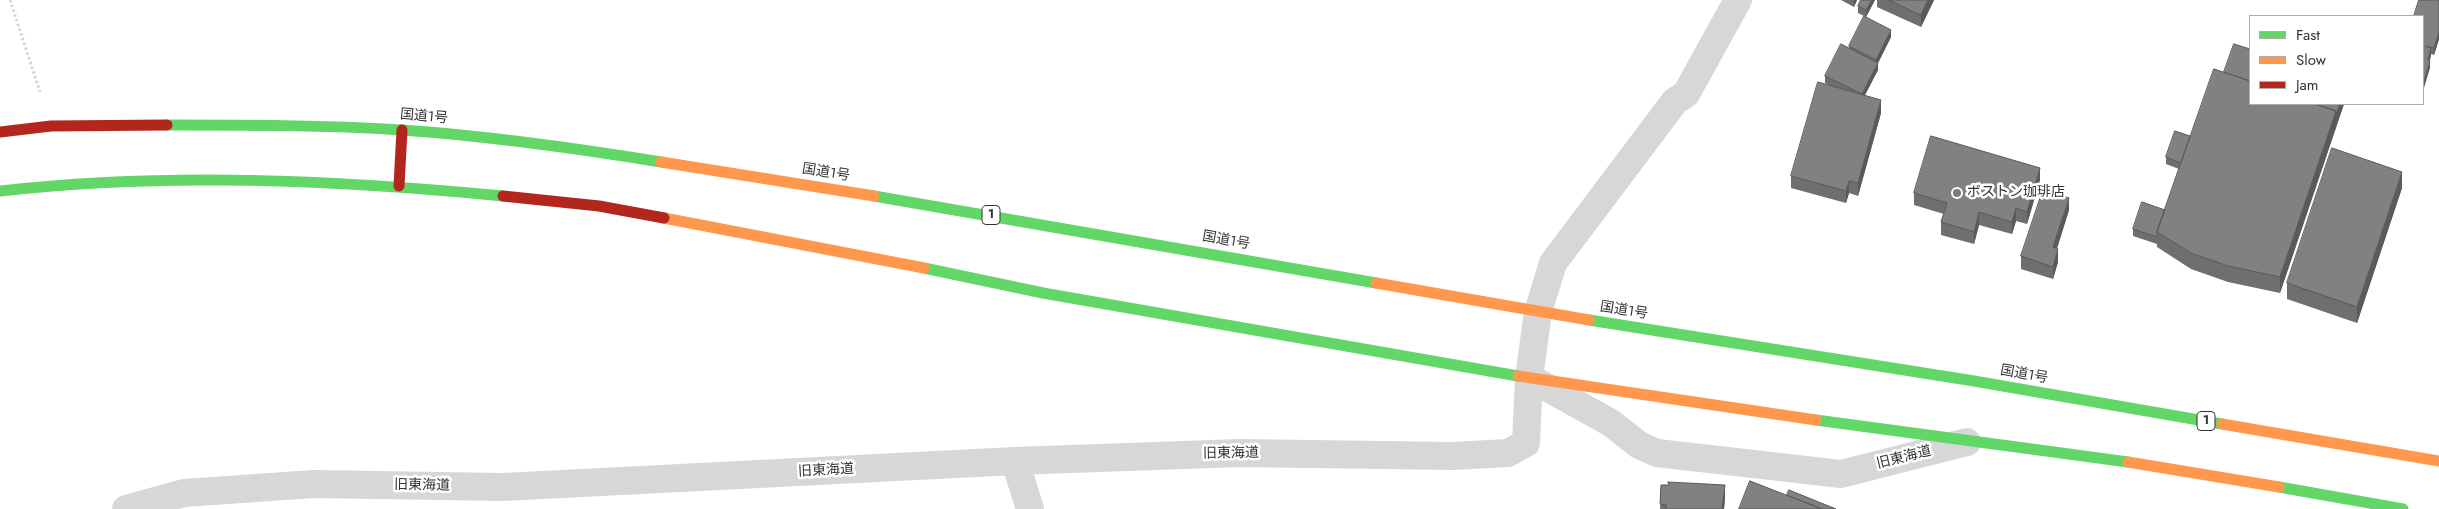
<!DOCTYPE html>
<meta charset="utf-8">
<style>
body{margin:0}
#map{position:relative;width:2439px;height:509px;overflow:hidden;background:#fff;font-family:Jost,sans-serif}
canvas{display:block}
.legend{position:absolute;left:2249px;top:15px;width:175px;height:90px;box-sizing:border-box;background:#fff;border:1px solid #adadad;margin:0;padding:6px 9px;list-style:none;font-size:15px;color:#333}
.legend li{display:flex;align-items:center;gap:10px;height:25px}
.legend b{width:25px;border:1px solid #adadad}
</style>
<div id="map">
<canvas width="2439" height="509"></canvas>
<ul class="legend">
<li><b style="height:6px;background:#63d668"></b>Fast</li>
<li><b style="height:6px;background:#ff974d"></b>Slow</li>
<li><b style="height:6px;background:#b3261e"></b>Jam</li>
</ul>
</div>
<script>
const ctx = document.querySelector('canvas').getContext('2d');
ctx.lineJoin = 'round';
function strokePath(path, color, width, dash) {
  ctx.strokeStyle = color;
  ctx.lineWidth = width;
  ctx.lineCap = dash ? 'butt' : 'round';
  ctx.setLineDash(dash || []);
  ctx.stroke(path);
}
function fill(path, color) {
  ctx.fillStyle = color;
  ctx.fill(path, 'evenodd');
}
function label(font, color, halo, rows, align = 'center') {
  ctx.font = font + ' Jost,"Noto Sans JP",sans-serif';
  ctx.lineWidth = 5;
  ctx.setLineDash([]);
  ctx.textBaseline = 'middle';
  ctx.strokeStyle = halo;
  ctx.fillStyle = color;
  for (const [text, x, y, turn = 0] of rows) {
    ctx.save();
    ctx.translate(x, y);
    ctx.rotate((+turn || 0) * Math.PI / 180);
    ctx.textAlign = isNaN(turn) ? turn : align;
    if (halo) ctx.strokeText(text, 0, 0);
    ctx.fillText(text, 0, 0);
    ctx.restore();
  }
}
strokePath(new Path2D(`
 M 10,0 L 40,92`), '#d6d6d6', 3, [2.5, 2.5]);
strokePath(new Path2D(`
 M 1532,379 L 1611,423 L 1639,445 L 1657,453 L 1841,474 L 1967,442
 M 1015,461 L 1030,509
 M 126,509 L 184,493 L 314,484 L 503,487 L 1015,461 L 1240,453 L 1453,456 L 1508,453 L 1526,443 L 1529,378 L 1538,312 L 1553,263 L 1675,101 L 1686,94 L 1738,0`), '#d7d7d7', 28);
strokePath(new Path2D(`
 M 167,125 C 245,125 323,125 402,130 C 489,136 575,148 661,162
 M 0,191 C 167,172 336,180 503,196
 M 874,196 L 1376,283
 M 924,268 L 1043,293 L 1518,376
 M 1589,320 L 1974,381 L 2222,424
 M 1816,420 L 2128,462
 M 2279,487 L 2403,509`), '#63d668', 11);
strokePath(new Path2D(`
 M 661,162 L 874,196
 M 664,218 L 924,268
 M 1376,283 L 1589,320
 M 1518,376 L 1816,420
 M 2222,424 L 2439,461
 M 2128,462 L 2279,487`), '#ff974d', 11);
strokePath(new Path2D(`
 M 0,132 L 51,126 L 167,125
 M 399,186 L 402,130
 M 503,196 L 599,206 L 664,218`), '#b3261e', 11);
fill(new Path2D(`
 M 1841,0 L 1857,0 L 1854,7 Z
 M 1861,0 L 1875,0 L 1866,17 L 1891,37 L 1878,63 L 1878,70 L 1864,96 L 1881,113 L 1858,196 L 1849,193 L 1846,203 L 1791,188 L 1791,176 L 1831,86 L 1825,83 L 1825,76 L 1849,48 L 1849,46 L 1866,17 L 1858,13 L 1858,6 Z
 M 1877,0 L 1934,0 L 1921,27 L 1877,7 Z
 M 2439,0 L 2439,39 L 2434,55 L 2431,54 L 2430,60 L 2430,68 L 2423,16 Z
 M 2250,104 L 2344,104 L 2280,293 L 2228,282 L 2191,269 L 2157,247 L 2157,244 L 2133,236 L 2133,229 L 2165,210 L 2179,169 L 2166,164 L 2166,157 L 2190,136 Z
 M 2040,180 L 2027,224 L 2016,221 L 2012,234 L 1979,225 L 1974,244 L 1941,235 L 1941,222 L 1944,214 L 1914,205 L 1914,193 Z
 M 2402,188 L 2357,323 L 2287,299 L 2287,283 Z
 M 2069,210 L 2057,249 L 2058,262 L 2053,279 L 2021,269 L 2021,256 Z
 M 1661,485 L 1725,497 L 1724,509 L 1660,509 Z`), '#6f6f6f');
fill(new Path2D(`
 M 1854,0 L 1857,0 L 1854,7 Z
 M 1872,0 L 1875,0 L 1866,17 L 1866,10 Z
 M 1928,0 L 1934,0 L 1921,27 L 1921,15 Z
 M 1891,30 L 1891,37 L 1878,63 L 1878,70 L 1862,101 L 1862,94 L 1876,67 L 1876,60 Z
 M 2439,32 L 2439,39 L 2434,55 L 2434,48 Z
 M 2431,48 L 2431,55 L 2428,67 L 2428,60 Z
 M 2430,61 L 2430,68 L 2423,91 L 2423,84 Z
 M 1881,100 L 1881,113 L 1858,196 L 1858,183 Z
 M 2340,104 L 2344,104 L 2280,293 L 2280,277 L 2336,111 Z
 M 2040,168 L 2040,180 L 2027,224 L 2027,212 Z
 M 2402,172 L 2402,188 L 2357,323 L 2357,307 Z
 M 1849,181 L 1849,193 L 1846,203 L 1846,191 Z
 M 2069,198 L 2069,210 L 2053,260 L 2053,247 Z
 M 2016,208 L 2016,221 L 2012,234 L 2012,222 Z
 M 1979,212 L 1979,225 L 1974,244 L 1974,232 Z
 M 2058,249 L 2058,262 L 2053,279 L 2053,267 Z
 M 1725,485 L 1725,497 L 1724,509 L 1722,509 Z`), '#5a5a5a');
const building = new Path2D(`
 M 1861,0 L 1872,0 L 1866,10 L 1858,6 Z
 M 1889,0 L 1928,0 L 1921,15 Z
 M 2419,0 L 2439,0 L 2439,32 L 2434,48 L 2425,46 L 2431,48 L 2428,60 L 2430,61 L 2423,84 L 2423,16 L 2414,16 Z
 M 1864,16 L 1891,30 L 1876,60 L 1849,46 Z
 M 1841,44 L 1878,63 L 1862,94 L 1825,76 Z
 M 2234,44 L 2250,49 L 2250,81 L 2224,72 Z
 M 2214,69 L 2250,81 L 2250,104 L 2315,104 L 2336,111 L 2280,277 L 2228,266 L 2191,253 L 2157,232 Z
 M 1818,82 L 1881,100 L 1858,183 L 1849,181 L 1846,191 L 1791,176 Z
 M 2315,104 L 2340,104 L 2336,114 L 2336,111 Z
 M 2175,131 L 2190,136 L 2181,163 L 2166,157 Z
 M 1931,136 L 2040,168 L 2027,212 L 2016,208 L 2012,222 L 1979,212 L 1974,232 L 1941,222 L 1947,203 L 1914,193 Z
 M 2332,148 L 2402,172 L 2357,307 L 2287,283 Z
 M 2043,190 L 2069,198 L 2053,247 L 2058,249 L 2053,267 L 2021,256 Z
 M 2142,202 L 2165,210 L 2157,232 L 2157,237 L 2133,229 Z
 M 1750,481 L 1822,509 L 1739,509 Z
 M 1668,482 L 1725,485 L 1722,509 L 1666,509 L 1666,505 L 1660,504 L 1661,485 L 1669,485 Z
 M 1789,490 L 1836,509 L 1822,509 L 1787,495 Z`);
fill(building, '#818181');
strokePath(building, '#5a5a5a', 1);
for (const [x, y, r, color] of [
 [1957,193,5,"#7a7a7a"]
]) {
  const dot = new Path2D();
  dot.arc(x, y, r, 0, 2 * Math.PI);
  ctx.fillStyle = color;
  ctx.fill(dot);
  strokePath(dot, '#fff', 2);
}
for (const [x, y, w] of [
 [991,215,18],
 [2206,421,18]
]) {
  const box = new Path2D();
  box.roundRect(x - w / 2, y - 9.5, w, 19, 4);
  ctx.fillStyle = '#fff';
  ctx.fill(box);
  strokePath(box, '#333', 1);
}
label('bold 12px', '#333', null, [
 ["1",991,215],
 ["1",2206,421]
]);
label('14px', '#333', '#fff', [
 ["国道1号",424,117,5],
 ["国道1号",826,173,9],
 ["国道1号",1226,241,10],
 ["国道1号",1624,311,9],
 ["国道1号",2024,375,10],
 ["旧東海道",1231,454,-1],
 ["旧東海道",1904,458,-14],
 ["旧東海道",826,471,-3],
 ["旧東海道",422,486,1]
]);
label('14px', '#333', '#fff', [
 ["ボストン珈琲店",1967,193]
], 'left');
</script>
